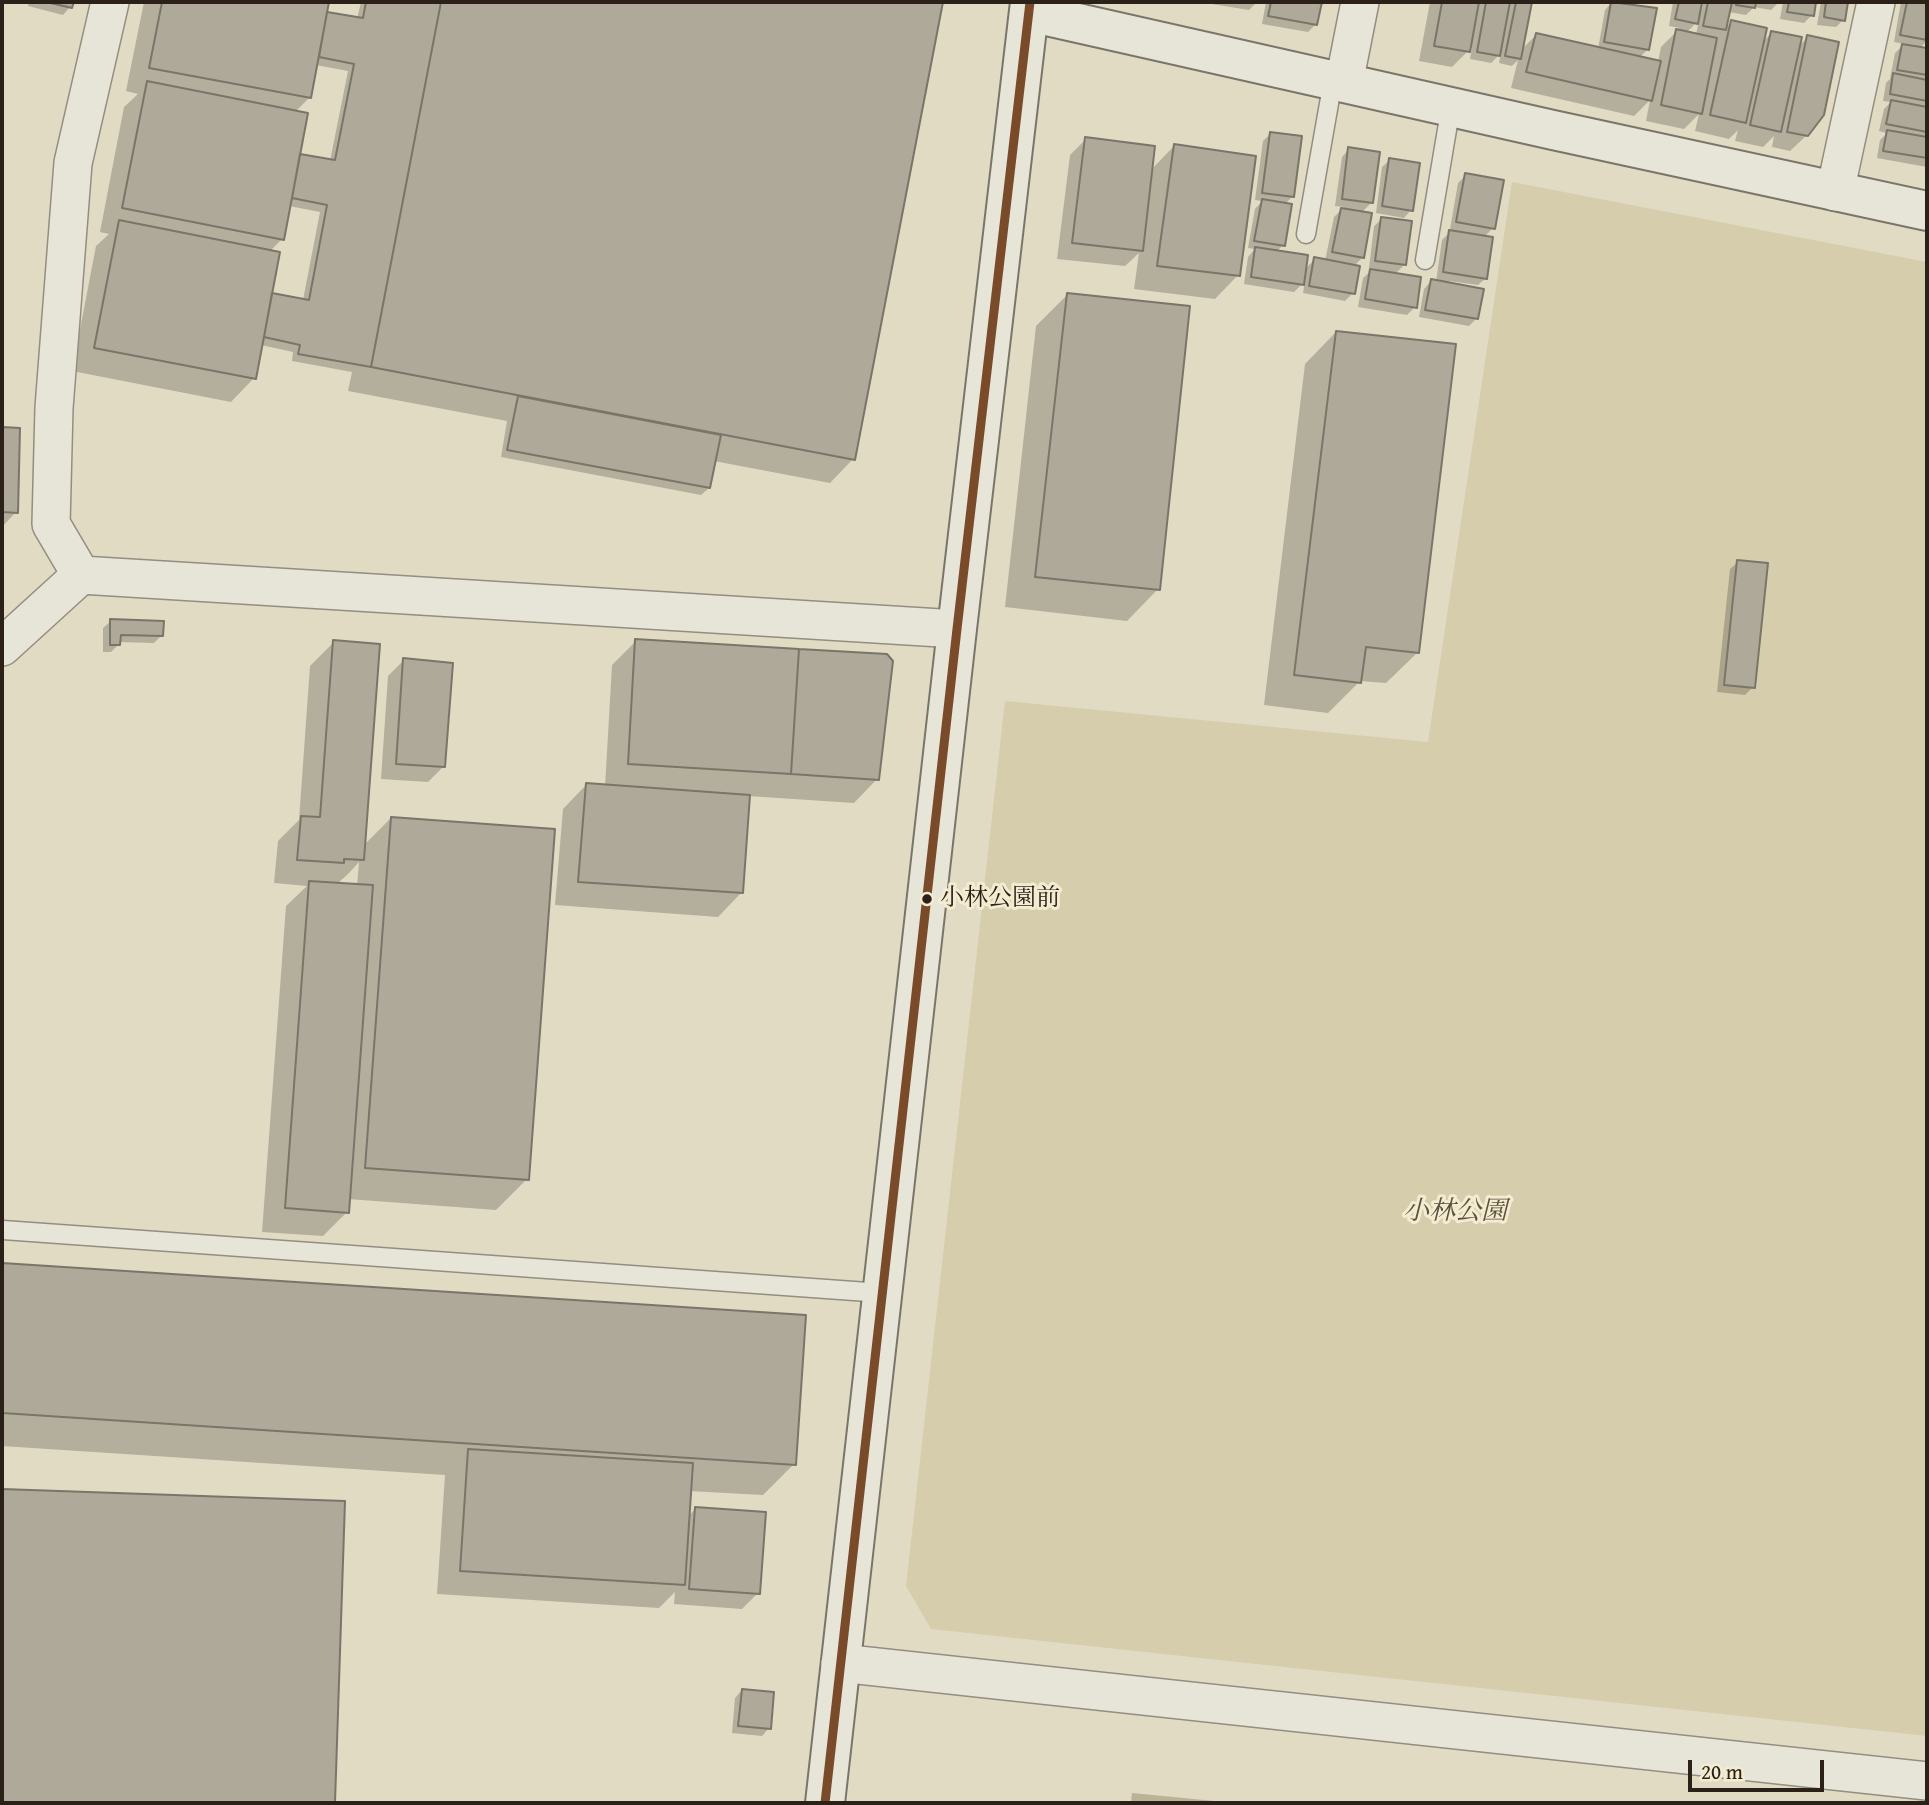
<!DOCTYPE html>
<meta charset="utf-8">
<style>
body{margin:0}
#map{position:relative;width:1929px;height:1805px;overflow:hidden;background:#e1dbc3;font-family:"Gentium Book Plus",serif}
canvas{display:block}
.frame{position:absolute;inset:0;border:4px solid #2b2119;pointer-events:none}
.scale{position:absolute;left:1688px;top:1760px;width:136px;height:32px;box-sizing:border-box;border:4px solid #2b2119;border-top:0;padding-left:9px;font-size:21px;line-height:24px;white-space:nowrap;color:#2b2119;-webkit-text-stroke:5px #f4ecd0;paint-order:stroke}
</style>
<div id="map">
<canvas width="1929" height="1805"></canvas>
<div class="frame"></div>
<div class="scale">20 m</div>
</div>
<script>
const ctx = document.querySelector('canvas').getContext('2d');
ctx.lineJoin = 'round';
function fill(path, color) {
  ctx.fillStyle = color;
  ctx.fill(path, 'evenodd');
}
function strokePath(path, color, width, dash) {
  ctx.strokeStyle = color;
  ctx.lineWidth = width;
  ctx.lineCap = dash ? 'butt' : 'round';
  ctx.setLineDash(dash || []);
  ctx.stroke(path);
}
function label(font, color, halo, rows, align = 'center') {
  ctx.font = font + ' "Gentium Book Plus","Noto Serif JP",serif';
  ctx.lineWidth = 6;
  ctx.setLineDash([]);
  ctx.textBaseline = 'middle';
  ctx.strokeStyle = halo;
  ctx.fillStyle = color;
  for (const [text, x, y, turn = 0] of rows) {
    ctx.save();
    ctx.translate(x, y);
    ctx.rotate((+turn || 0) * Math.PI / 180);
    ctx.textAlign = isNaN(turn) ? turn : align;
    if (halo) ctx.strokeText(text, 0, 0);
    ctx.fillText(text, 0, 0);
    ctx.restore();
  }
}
fill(new Path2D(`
 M 1512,182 L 1927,262 L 1927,1736 L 931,1629 L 906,1586 L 1005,701 L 1428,742 Z`), '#d6cdad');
fill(new Path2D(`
 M 1132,1793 L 1235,1803 L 1131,1803 Z`), '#bcb295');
fill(new Path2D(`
 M 29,2 L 72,2 L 70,7 L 63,15 L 28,6 Z
 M 144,2 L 328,2 L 325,13 L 357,19 L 361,2 L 942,2 L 853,459 L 830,483 L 714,461 L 709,488 L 701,495 L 501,457 L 507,421 L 348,391 L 352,372 L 292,361 L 293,352 L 261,345 L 254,378 L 231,402 L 72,371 L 96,246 L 109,234 L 100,232 L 124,107 L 138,94 L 126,91 ZM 316,65 L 348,71 L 330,161 L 298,159 L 295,112 L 309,98 ZM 289,206 L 320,212 L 303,300 L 270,298 L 270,251 L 282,239 Z
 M 1213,2 L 1257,2 L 1249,10 L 1212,4 Z
 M 1266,2 L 1320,2 L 1316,24 L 1308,32 L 1262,24 Z
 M 1430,2 L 1531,2 L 1521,50 L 1536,35 L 1598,49 L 1605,10 L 1612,2 L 1655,9 L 1648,49 L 1639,58 L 1658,62 L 1661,47 L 1680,28 L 1669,26 L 1673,2 L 1779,2 L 1771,10 L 1754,7 L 1746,15 L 1728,12 L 1725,28 L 1731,22 L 1762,43 L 1772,32 L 1798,47 L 1808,37 L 1807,135 L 1790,151 L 1772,147 L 1774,136 L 1763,147 L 1735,141 L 1738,130 L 1729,139 L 1695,131 L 1699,114 L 1684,129 L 1646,121 L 1650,100 L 1634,116 L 1511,88 L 1518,60 L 1512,66 L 1499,63 L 1501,53 L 1491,63 L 1470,59 L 1472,47 L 1452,67 L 1419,61 ZM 1699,20 L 1696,35 L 1686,33 Z
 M 1783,2 L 1814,2 L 1812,15 L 1804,23 L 1780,19 Z
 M 1821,2 L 1846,2 L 1843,20 L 1836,27 L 1817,25 Z
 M 1901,2 L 1927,2 L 1927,41 L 1920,48 L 1927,50 L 1927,167 L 1877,158 L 1880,140 L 1887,133 L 1879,131 L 1884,109 L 1891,102 L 1883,101 L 1886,83 L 1890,79 L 1895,53 L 1904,44 L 1894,42 Z
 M 1270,134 L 1293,196 L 1285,204 L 1283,245 L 1276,252 L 1304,270 L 1315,259 L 1325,261 L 1334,217 L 1344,207 L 1335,206 L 1342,157 L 1349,149 L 1371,203 L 1361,213 L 1362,258 L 1354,266 L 1353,293 L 1345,301 L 1303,293 L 1305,281 L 1294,292 L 1244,284 L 1248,257 L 1255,249 L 1248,248 L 1255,209 L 1262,201 L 1255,200 L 1263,141 Z
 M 1086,139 L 1151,170 L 1174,146 L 1238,275 L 1215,299 L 1134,289 L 1139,253 L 1125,266 L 1057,259 L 1070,155 Z
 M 1390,160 L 1411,210 L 1404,218 L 1376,213 L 1382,167 Z
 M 1466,175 L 1493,228 L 1484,237 L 1486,278 L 1478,285 L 1449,281 L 1448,284 L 1477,318 L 1469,326 L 1419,317 L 1424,289 L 1431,281 L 1436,282 L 1442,240 L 1452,230 L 1450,229 L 1458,183 Z
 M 1382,219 L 1405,264 L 1395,274 L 1415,307 L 1407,315 L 1358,307 L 1363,278 L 1373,269 L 1369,268 L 1374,226 Z
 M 1067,295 L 1158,589 L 1127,621 L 1005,607 L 1036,326 Z
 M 1336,332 L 1418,652 L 1386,683 L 1360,681 L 1328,713 L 1264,705 L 1305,364 Z
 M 2,429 L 18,430 L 16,512 L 2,527 Z
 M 1738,562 L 1753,687 L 1745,695 L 1717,692 L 1730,569 Z
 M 111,621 L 162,635 L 154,643 L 119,642 L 119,644 L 111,652 L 103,652 L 103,628 Z
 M 636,641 L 877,779 L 854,803 L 748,796 L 741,893 L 718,917 L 555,905 L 563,809 L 586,785 L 605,787 L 612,665 Z
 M 334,642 L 363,846 L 391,818 L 527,1179 L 496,1210 L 348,1199 L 347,1212 L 323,1236 L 262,1232 L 286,906 L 307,886 L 274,883 L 278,841 L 299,820 L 310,666 ZM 359,862 L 357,886 L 337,884 L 349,873 Z
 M 404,660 L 444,766 L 428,782 L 381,779 L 388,676 Z
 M 2,1264 L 805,1317 L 794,1464 L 763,1495 L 689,1491 L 688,1517 L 695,1509 L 758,1593 L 742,1609 L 674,1604 L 675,1592 L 659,1608 L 437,1594 L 445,1475 L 2,1446 Z
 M 2,1491 L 344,1502 L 333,1803 L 2,1803 Z
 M 742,1690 L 769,1728 L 762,1736 L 732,1733 L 735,1698 Z`), '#0003');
const building = new Path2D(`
 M 46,2 L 74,2 L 72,8 Z
 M 162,2 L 329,2 L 311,98 L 149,68 Z
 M 366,2 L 441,2 L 371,367 L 298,354 L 300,345 L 264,337 L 272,293 L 309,300 L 327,205 L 292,198 L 300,154 L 335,160 L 354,64 L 319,57 L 327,12 L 363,18 Z
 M 441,2 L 943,2 L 855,460 L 371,367 Z
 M 1271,2 L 1322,2 L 1317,25 L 1268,16 Z
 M 1442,2 L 1479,2 L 1470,52 L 1434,46 Z
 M 1486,2 L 1510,2 L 1500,56 L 1477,52 Z
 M 1516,2 L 1532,2 L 1521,59 L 1505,56 Z
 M 1611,2 L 1657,8 L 1649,50 L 1604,42 Z
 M 1679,2 L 1702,2 L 1698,24 L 1675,19 Z
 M 1708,2 L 1732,2 L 1726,30 L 1703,26 Z
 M 1736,2 L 1756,2 L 1755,8 L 1736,5 Z
 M 1789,2 L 1816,2 L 1814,16 L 1787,12 Z
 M 1826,2 L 1848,2 L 1845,21 L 1824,17 Z
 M 1907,2 L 1927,2 L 1927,40 L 1900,35 Z
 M 1731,20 L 1767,28 L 1746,123 L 1710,115 Z
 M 1676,29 L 1717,38 L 1702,114 L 1661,105 Z
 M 1771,31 L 1802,37 L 1781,132 L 1750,125 Z
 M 1536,33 L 1661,61 L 1652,101 L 1526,72 Z
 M 1807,35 L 1839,42 L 1824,115 L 1808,136 L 1787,132 Z
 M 1902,44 L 1927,48 L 1927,75 L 1897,70 Z
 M 1893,73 L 1927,80 L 1927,101 L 1890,94 Z
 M 147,81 L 308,113 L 284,240 L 122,208 Z
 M 1891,100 L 1927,107 L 1927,132 L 1886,124 Z
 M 1887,130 L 1927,137 L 1927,158 L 1883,151 Z
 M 1270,132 L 1302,136 L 1294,197 L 1262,193 Z
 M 1085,137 L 1155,146 L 1143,251 L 1072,243 Z
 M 1174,144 L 1256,156 L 1240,276 L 1157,266 Z
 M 1348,147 L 1380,152 L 1373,203 L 1342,199 Z
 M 1389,158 L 1420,163 L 1413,211 L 1382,206 Z
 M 1465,173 L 1504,180 L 1495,229 L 1456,222 Z
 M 1262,199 L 1292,204 L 1285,246 L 1254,241 Z
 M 1341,208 L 1372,213 L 1364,258 L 1332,252 Z
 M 1381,217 L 1412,221 L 1406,265 L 1375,261 Z
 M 119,220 L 280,252 L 256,379 L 94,348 Z
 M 1449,230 L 1493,237 L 1487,279 L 1443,272 Z
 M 1255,247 L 1308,255 L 1304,285 L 1251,277 Z
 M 1314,257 L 1360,266 L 1355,294 L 1309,286 Z
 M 1370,269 L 1421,277 L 1417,308 L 1365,299 Z
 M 1431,279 L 1484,289 L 1478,319 L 1425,310 Z
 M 1067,293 L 1190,306 L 1160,590 L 1035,577 Z
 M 1336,331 L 1456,344 L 1419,653 L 1366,647 L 1361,683 L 1294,675 Z
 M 518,396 L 721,435 L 710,488 L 507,450 Z
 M 2,427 L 20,428 L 18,513 L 2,512 Z
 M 1737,560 L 1768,563 L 1755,688 L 1724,685 Z
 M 110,619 L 164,621 L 163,636 L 121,635 L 120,645 L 110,645 Z
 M 635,639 L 799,649 L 791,774 L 628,764 Z
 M 333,640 L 380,644 L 364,860 L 344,859 L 344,863 L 297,860 L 301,816 L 320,817 Z
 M 799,649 L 887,654 L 893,661 L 879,780 L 791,774 Z
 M 403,658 L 453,663 L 445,767 L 396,764 Z
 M 586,783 L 750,795 L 743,893 L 578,882 Z
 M 391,817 L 555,829 L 529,1180 L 365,1168 Z
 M 309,881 L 373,885 L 349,1213 L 285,1208 Z
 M 2,1263 L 806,1315 L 796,1465 L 2,1413 Z
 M 468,1449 L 693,1463 L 685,1585 L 460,1571 Z
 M 2,1489 L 345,1501 L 335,1803 L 2,1803 Z
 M 695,1507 L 766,1512 L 760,1594 L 689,1589 Z
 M 742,1689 L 774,1692 L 771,1729 L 738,1726 Z`);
fill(building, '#aea999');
strokePath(building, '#7a7569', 2);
const lane = new Path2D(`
 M 1306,234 L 1333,81
 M 1425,260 L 1451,106
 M 3,1230 L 882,1293`);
const street = new Path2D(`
 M 1344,83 L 1360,2
 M 1835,192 L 1876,2
 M 81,575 L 51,524 L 54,408 L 73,163 L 110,2
 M 2,647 L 81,575 L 957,629
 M 840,1663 L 1927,1781`);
const secondary = new Path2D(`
 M 1029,12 L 1553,130 L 1927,211
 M 825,1803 L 957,629 L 1030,2`);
strokePath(lane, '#938e80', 21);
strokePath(street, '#938e80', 40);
strokePath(secondary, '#7a7569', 42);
strokePath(lane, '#e7e4d8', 18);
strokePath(street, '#e7e4d8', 37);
strokePath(secondary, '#e7e4d8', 38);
strokePath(new Path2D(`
 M 825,1803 L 957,629 L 1030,2`), '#7a4b2a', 9);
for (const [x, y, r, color] of [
 [927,899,6,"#2b2119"]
]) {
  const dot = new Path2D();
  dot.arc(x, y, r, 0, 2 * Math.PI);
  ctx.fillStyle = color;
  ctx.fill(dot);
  strokePath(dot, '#f4ecd0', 2.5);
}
label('24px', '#2b2119', '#f4ecd0', [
 ["小林公園前",940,899]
], 'left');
label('italic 26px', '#5c5140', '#f4ecd0', [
 ["小林公園",1455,1212]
]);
</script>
